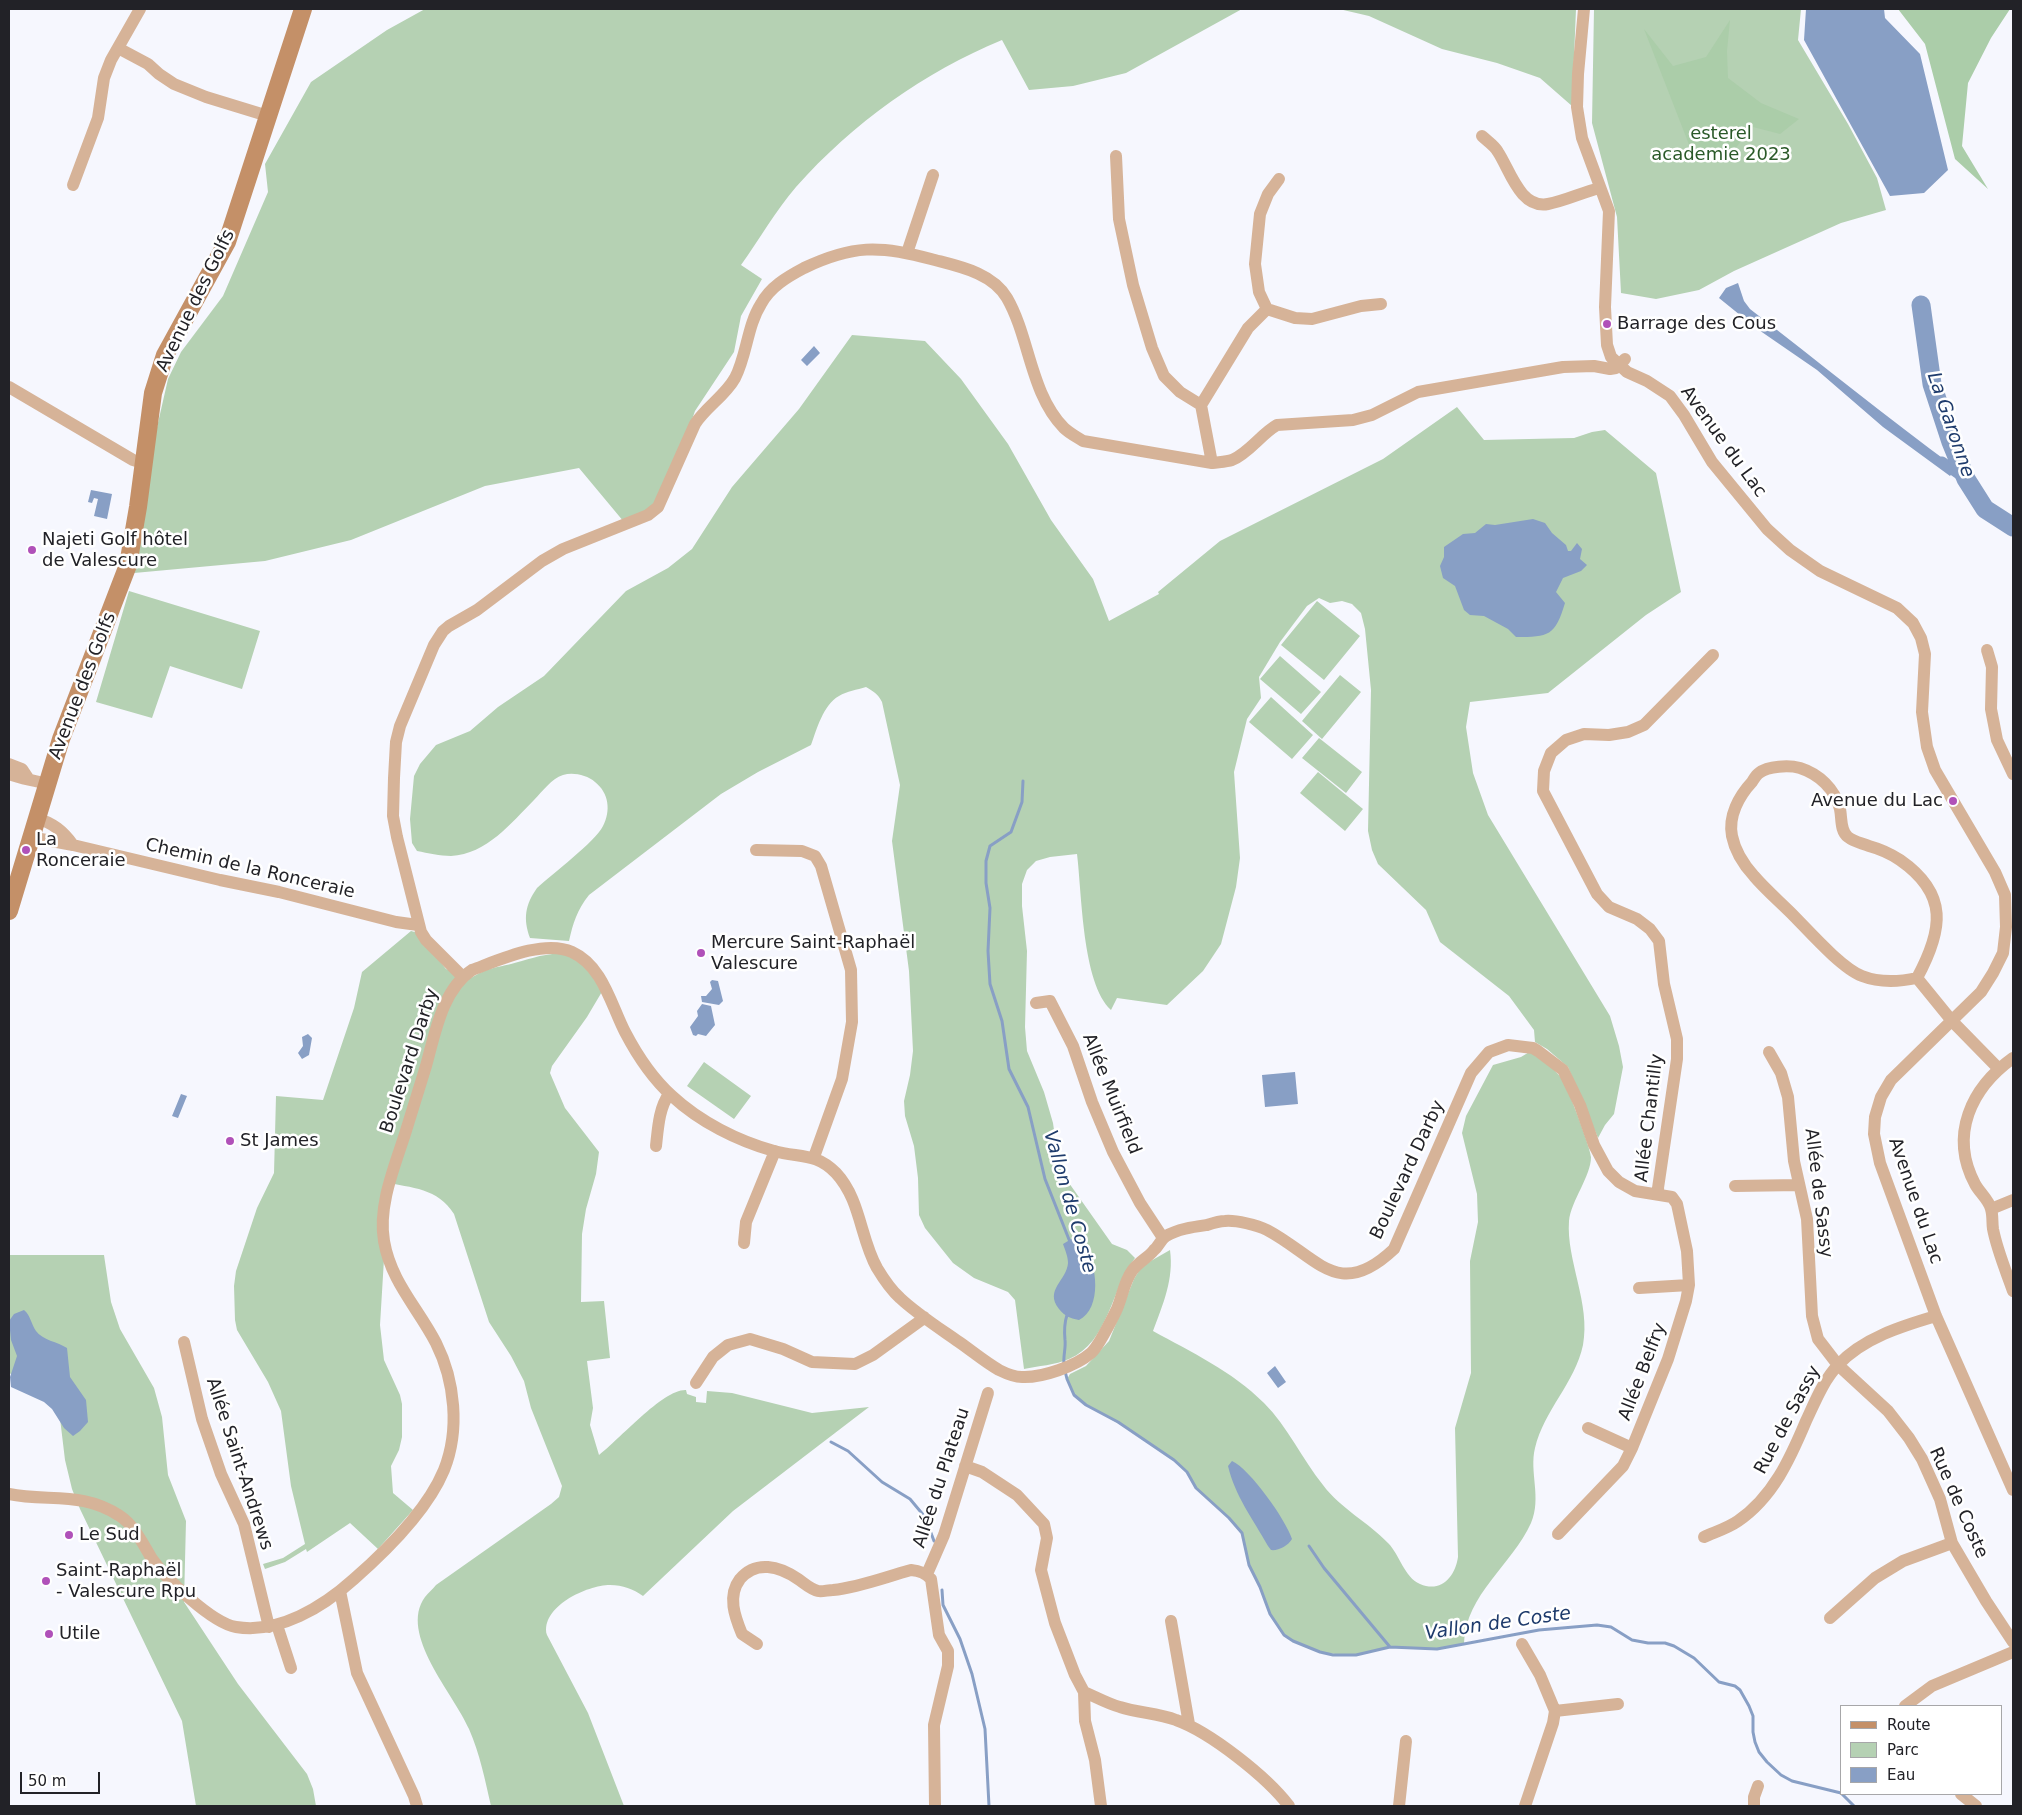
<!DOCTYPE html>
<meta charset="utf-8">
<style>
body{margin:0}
#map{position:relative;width:2022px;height:1815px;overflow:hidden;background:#f6f7fe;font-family:"DejaVu Sans",sans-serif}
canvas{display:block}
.frame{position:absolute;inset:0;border:10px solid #222227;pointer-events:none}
.legend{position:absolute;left:1840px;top:1705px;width:162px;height:90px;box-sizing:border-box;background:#fff;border:1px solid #a7a7a9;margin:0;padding:6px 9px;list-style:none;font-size:15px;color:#222227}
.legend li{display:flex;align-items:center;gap:10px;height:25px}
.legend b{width:25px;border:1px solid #a7a7a9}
.scale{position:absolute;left:20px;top:1772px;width:80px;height:22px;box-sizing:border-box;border:2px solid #222227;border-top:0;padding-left:6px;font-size:15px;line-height:18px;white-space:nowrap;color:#222227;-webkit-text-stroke:4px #fff;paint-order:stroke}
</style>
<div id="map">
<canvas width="2022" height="1815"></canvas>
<div class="frame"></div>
<ul class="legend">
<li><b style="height:6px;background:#c49068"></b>Route</li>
<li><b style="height:14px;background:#b5d1b3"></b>Parc</li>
<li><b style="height:14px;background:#889fc5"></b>Eau</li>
</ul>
<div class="scale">50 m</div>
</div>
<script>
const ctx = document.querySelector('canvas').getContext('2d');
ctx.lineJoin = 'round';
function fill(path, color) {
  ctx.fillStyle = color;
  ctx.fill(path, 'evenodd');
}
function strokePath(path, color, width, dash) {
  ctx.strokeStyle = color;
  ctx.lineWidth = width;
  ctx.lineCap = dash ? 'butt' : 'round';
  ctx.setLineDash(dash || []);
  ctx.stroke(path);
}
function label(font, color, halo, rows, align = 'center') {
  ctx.font = font + ' "DejaVu Sans",sans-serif';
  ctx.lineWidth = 5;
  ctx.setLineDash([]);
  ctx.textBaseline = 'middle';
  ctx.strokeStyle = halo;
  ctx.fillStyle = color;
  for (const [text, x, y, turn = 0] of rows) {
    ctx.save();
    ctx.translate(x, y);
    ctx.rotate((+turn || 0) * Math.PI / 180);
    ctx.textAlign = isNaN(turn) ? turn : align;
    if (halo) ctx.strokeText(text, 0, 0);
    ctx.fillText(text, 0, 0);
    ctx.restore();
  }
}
fill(new Path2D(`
 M 425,9 L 1242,9 L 1126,73 L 1073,86 L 1029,90 L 1002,40 C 924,72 853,123 796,187 C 776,210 759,240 741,265 L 762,279 L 741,316 L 734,352 L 695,411 L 664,500 L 624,522 L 579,468 L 485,486 L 351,540 L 265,561 L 134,573 L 124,572 L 168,379 L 181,352 L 223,296 L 268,192 L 265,164 L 311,82 L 387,30 Z
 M 1339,9 L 1576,9 L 1572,106 L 1540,78 L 1497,63 L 1442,49 L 1369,16 Z
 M 1594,9 L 1801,9 L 1798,40 L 1848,124 L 1877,178 L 1886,210 L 1841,223 L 1734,271 L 1699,290 L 1656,299 L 1621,293 L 1617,217 L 1592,123 Z
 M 852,335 L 925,341 L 961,379 L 1008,444 L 1051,520 L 1093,579 L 1109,621 L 1159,594 L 1158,592 L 1220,541 L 1383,459 L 1457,407 L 1484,440 L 1574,438 L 1592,432 L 1605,430 L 1656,473 L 1681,592 L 1646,615 L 1548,693 L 1470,702 L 1466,727 L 1473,773 L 1488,815 L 1610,1016 L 1619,1046 L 1623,1067 L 1614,1114 L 1605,1125 L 1598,1138 L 1568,1067 L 1547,1049 L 1535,1042 L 1534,1030 L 1509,996 L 1440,942 L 1426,910 L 1378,864 L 1372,850 L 1368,831 L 1371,690 L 1365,629 L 1361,613 L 1352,604 L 1342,601 L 1330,603 L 1319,598 L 1307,606 L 1280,642 L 1259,677 L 1261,698 L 1247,719 L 1234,772 L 1240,858 L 1236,887 L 1221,944 L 1203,971 L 1167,1005 L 1117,998 L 1111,1010 C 1082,983 1082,894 1077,854 L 1050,857 L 1036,861 L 1027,870 L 1022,884 L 1022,906 L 1027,951 L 1025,1027 L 1027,1051 L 1044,1092 L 1053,1123 L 1057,1151 L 1069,1183 L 1112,1244 L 1127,1250 L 1135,1258 C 1111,1289 1109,1342 1069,1359 C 1055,1365 1038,1366 1024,1369 L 1015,1300 L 1008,1292 L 974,1278 L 953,1263 L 925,1228 L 919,1215 L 918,1178 L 914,1146 L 905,1116 L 904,1101 L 910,1075 L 913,1051 L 909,971 L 892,841 L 900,785 L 882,702 C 878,694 873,691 866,687 C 857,690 847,691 839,696 C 823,705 817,729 811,745 L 758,772 L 721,794 L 589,895 C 577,910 573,923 569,941 L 530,938 C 523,919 525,905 537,888 C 552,874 595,842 603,826 C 611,811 609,793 595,782 C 587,775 573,772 563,775 C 551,779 543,791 534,800 C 511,823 487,854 451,856 C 440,856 428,853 417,851 L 412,843 L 410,819 L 414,776 L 420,764 L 436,745 L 470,731 L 498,707 L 544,676 L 626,591 L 668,568 L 692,549 L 732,487 L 799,409 Z
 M 129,591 L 260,631 L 242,689 L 170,666 L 152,718 L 96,702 Z
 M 1317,601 L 1360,636 L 1324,680 L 1281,645 Z
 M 1280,656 L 1321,692 L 1301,714 L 1260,679 Z
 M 1340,675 L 1361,692 L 1322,739 L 1302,721 Z
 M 1271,697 L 1313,735 L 1292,759 L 1249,722 Z
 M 1319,738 L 1362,772 L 1346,793 L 1302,758 Z
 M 1318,772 L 1363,809 L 1345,831 L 1300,793 Z
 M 411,931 L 418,933 L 446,969 L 471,978 C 487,968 494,968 511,964 C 532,959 563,945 582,962 C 590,969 596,981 603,990 L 587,1017 L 552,1066 L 550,1073 L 565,1108 L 599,1152 L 596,1174 L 586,1209 L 582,1234 L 581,1302 L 604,1301 L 610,1358 L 587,1361 L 593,1408 L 590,1425 L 599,1455 C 619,1440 663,1389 686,1390 L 687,1394 L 696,1397 L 696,1402 L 706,1403 L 707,1391 L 732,1393 L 812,1413 L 869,1407 L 733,1511 L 643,1596 C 633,1589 623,1585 610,1585 C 587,1585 540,1607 547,1635 L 588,1713 L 624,1806 L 491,1806 C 485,1780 480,1754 469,1729 C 454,1694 398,1634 425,1597 C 428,1593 433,1589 436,1585 L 551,1504 L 559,1497 L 562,1486 L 531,1408 L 524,1381 L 511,1356 L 489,1322 L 454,1214 C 438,1188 412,1188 384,1182 L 384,1259 L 380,1325 L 384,1360 L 400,1395 L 402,1404 L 402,1437 L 399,1450 L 391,1466 L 393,1493 L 413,1510 L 378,1549 L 350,1523 L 307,1552 L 306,1549 L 285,1562 L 265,1569 L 263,1564 L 283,1558 L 305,1544 L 291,1486 L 281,1411 L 268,1382 L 237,1330 L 235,1320 L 234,1286 L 236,1271 L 257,1208 L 274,1173 L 276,1096 L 323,1100 L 354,1008 L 362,972 Z
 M 1531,1051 C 1541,1059 1554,1068 1562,1079 C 1567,1085 1591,1149 1591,1157 C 1591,1176 1571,1201 1569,1221 C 1566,1260 1591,1304 1583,1345 C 1575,1383 1544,1410 1535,1448 C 1529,1472 1542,1498 1531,1523 C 1512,1565 1466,1594 1464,1643 L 1437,1649 L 1390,1647 L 1356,1655 L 1343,1655 L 1320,1652 L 1293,1641 L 1284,1635 L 1270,1614 L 1260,1587 L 1249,1565 L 1242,1533 L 1229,1518 L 1196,1488 L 1187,1472 L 1174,1460 L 1135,1433 L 1086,1405 L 1074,1395 L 1067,1379 L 1070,1374 L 1086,1366 L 1109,1341 L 1134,1279 L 1142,1266 L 1170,1250 C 1174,1279 1163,1304 1153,1331 C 1191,1352 1232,1371 1264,1403 C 1288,1427 1302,1459 1323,1485 C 1341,1509 1368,1522 1388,1543 C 1400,1555 1404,1577 1420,1584 C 1441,1593 1455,1577 1458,1557 L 1455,1428 L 1471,1373 L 1470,1261 L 1478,1222 L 1477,1194 L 1462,1133 L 1466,1116 L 1493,1065 L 1521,1057 Z
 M 704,1062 L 751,1096 L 734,1119 L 687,1086 Z
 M 9,1255 L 104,1255 L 111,1302 L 120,1329 L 154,1388 L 162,1417 L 168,1475 L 186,1521 L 184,1602 L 238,1684 L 307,1774 L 313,1789 L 316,1806 L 196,1806 L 182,1721 L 80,1509 L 72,1489 L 65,1460 L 59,1410 L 42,1389 L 9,1373 Z`), '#b5d1b3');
fill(new Path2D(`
 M 1898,9 L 2010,9 L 1991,38 L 1968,83 L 1962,146 L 1988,189 L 1955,159 L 1925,44 Z
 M 1730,20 L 1727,51 L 1728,78 L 1761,103 L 1799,119 L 1780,134 L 1753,127 L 1723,163 L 1695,160 L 1644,29 L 1673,66 L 1706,57 Z`), '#abcda9');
fill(new Path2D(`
 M 1806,9 L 1884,9 L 1885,18 L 1920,54 L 1948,170 L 1924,193 L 1890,196 L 1804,40 Z
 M 1738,283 L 1744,301 L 1750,309 C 1819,362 1886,417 1956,468 L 1950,476 L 1883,427 L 1817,370 L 1756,328 L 1719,298 L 1726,288 Z
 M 1925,304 L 1934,338 L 1918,340 L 1918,306 Z
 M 814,346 L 820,353 L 807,366 L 801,360 Z
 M 91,490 L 112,494 L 107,519 L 94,516 L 98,499 L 94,498 L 92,503 L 88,502 Z
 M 1533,519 L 1545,523 L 1552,533 L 1566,545 L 1568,551 L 1571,551 L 1577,543 L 1582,549 L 1580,559 L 1587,565 L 1581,571 L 1563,578 L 1556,592 L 1565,603 C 1555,636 1549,637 1516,637 L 1508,629 L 1484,616 L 1470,615 L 1464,610 L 1455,586 L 1443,578 L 1440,566 L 1444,557 L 1444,547 L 1463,534 L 1475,533 L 1486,524 L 1495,525 Z
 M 712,980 L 718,981 L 723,1001 L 719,1005 L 702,1002 L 701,996 L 706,996 L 712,989 L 710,982 Z
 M 702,1004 L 711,1006 L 715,1025 L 706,1036 L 698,1034 L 696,1036 L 693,1035 L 690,1027 L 698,1016 L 697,1011 Z
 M 308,1034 L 312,1038 L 309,1055 L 302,1059 L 298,1053 L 303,1046 L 302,1037 Z
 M 1295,1072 L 1298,1104 L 1265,1107 L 1262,1075 Z
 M 181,1094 L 187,1096 L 178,1118 L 172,1116 Z
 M 1073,1238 C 1076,1240 1080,1242 1083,1245 C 1098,1263 1102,1309 1079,1320 C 1069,1318 1065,1316 1059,1309 C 1044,1290 1067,1280 1068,1263 C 1068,1256 1065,1250 1063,1244 Z
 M 24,1310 C 31,1316 31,1324 36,1331 C 42,1340 58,1342 67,1348 L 70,1377 L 86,1400 L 88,1422 L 80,1431 L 73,1436 L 64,1428 L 52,1409 L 44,1402 L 11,1387 L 10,1377 L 17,1356 L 11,1340 L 9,1321 L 14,1314 Z
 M 1275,1366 L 1286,1382 L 1278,1388 L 1267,1373 Z
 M 1232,1461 C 1250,1469 1286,1520 1292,1539 C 1288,1546 1278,1551 1271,1550 L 1268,1546 C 1253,1519 1235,1496 1228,1466 Z`), '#889fc5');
strokePath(new Path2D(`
 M 1023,781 L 1022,802 L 1011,832 L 990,846 L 986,861 L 986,883 L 990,908 L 988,951 L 990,984 L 1002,1021 L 1009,1069 L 1028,1107 L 1045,1179 L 1070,1242
 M 1064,1365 C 1063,1356 1066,1348 1065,1340 C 1064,1330 1064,1324 1067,1315
 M 1065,1371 L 1067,1379 L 1074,1395 L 1086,1405 L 1118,1422 L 1174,1460 L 1187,1472 L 1196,1488 L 1229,1518 L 1242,1533 L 1249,1565 L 1260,1587 L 1270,1614 L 1284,1635 L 1293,1641 L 1320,1652 L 1333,1655 L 1356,1655 L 1390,1647 L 1437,1649 L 1539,1630 L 1597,1625 L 1611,1627 L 1632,1640 L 1648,1643 L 1665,1643 L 1674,1646 L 1694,1658 L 1719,1682 L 1735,1686 L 1740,1690 L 1749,1706 L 1753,1716 L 1753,1732 L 1755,1742 L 1759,1752 L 1767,1762 L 1781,1775 L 1792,1781 L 1841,1793
 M 831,1442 L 848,1451 L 882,1482 L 910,1499 L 925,1517 L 934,1541
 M 1309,1546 L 1324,1568 L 1390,1647
 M 942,1590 L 943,1605 L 960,1639 L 972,1674 L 985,1729 L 989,1806
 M 1842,1794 L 1854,1806`), '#889fc5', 3);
strokePath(new Path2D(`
 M 1942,462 L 1966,479`), '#889fc5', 11);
strokePath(new Path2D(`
 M 1921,305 L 1932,384 L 1951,442 L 1966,479 L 1985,509 L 2013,527`), '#889fc5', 19);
strokePath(new Path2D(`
 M 1584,9 L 1578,74 L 1577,107 L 1582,138 L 1609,211 L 1605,307 L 1607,345 L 1611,357 L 1627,372 L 1647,381 L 1670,396 L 1684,415 L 1712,462 L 1767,529 L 1790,550 L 1820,571 L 1897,608 L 1913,623 L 1921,638 L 1925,654 L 1922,712 L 1927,747 L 1935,770 L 1995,872 L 2005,895 L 2006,927 L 2003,953 L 1993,973 L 1981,992 L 1891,1080 L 1881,1097 L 1875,1117 L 1874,1134 L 1880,1163 L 1936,1316 L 2013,1490
 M 118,48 L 148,64 L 159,74 L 174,84 L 206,97 L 268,116
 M 1482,136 C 1487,141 1495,146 1498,152 C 1510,170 1520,209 1548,204 C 1565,201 1583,192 1600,188
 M 1116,156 L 1119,219 L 1133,285 L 1152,348 L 1164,376 L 1180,392 L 1201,405 L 1212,463
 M 73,185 L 98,118 L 104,78 L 111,60 L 140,9
 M 907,253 L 933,175
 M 1267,309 L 1295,318 L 1312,319 L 1361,306 L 1381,304
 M 9,387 L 133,460 L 143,463
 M 1201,405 L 1248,328 L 1267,309 L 1259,292 L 1255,264 L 1260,214 L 1268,194 L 1279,179
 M 1987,650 L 1992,667 L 1991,709 L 1997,740 L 2013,774
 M 9,764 L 22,769 L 28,778
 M 9,774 C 21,779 34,780 46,784
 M 36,818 C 53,823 63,831 73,845
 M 30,837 L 73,845 L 220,880 L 279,892 L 396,922 L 418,925
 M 756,850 L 802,851 L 815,856 L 821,866 L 851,970 L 852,1022 L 842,1079 L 814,1157
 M 462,976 L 426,940 L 421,932 L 397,837 L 393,816 L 394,778 L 396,742 L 400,726 L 434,645 L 443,631 L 449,626 L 477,610 L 542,561 L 563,549 L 648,515 L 658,507 L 695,424 C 706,407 725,396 735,378 C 747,355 747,326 761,304 C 770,287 787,277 804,268 C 852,245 880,245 931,259 C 957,266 992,272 1007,298 C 1030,338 1030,393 1064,428 C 1069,433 1077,437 1083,441 L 1212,463 C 1218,462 1226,462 1232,460 C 1249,453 1261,434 1277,425 L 1353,420 L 1372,415 L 1418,392 L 1563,367 L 1594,366 L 1610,369 L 1616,368 L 1625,359
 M 1917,978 C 1943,930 1949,894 1900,860 C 1891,854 1880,849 1869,846 C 1862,843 1854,842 1848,837 C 1840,831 1842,819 1840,809 C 1835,789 1819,774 1800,768 C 1789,765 1768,766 1759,773 C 1756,775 1754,779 1752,782 C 1739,796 1728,816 1732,836 C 1735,851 1744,865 1754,876 C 1765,889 1779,901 1791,913 C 1808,930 1841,968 1862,976 C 1880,983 1898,982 1917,978 L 1952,1021 L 1998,1068
 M 1036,1003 L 1050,1001 L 1073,1046 L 1092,1102 L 1113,1152 L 1140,1203 L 1163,1238
 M 1769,1052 L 1781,1073 L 1788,1097 L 1794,1161 L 1807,1219 L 1812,1316 L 1818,1339 L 1838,1365 L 1888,1411 L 1909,1438 L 1922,1459 L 1940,1499 L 1952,1543 L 1986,1601 L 2013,1642
 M 2013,1058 C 1971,1088 1949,1135 1975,1184 C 1979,1192 1989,1200 1991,1209 C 1993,1215 1992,1223 1993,1229 C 1997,1250 2006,1271 2013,1291
 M 656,1146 C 658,1128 659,1108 669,1094
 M 1735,1186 L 1799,1185
 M 1659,1195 L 1658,1188 L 1677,1059 L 1677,1039 L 1664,984 L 1659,941 L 1650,929 L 1637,919 L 1609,907 L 1597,894 L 1543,791 L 1544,771 L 1551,753 L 1566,740 L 1584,734 L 1609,735 L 1628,732 L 1644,725 L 1713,655
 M 1991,1209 L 2013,1200
 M 744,1243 L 746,1222 L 775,1151
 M 1639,1288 L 1689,1285
 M 184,1342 L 202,1419 L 221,1474 L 244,1524 L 269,1627
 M 696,1383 L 713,1357 L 728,1345 L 750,1339 L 783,1349 L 812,1362 L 855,1364 L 873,1355 L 920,1321 L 924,1317
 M 1588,1428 L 1632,1448
 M 965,1466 L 982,1472 L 1017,1495 L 1044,1524 L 1047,1538 L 1041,1570 L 1055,1623 L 1075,1675 L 1084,1692 L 1085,1721 L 1095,1760 L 1101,1806
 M 9,1494 C 48,1502 83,1491 120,1516 C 134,1525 143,1544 152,1559 C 166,1579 212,1623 236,1627 C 279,1634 323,1607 354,1579 C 386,1551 427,1511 444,1470 C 460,1430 455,1381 436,1343 C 418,1308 391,1282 384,1241 C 378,1206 394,1168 405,1134 C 412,1112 419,1089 426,1066 C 435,1034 442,990 472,970 C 499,960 544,939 572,952 C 603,966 611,1005 625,1032 C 637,1055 653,1079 672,1096 C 700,1122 738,1141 774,1151 C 799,1158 816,1152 836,1173 C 861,1200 860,1238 877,1268 C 883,1278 891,1290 900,1298 C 917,1314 939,1328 959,1342 C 972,1351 985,1362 999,1370 C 1005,1373 1016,1377 1022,1377 C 1042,1378 1076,1366 1091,1353 C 1099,1346 1111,1321 1116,1311 C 1122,1298 1124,1282 1132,1271 C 1138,1262 1148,1258 1154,1250 C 1159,1246 1160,1240 1166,1236 C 1178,1229 1193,1227 1207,1225 C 1213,1223 1219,1221 1225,1221 C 1236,1220 1257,1225 1267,1230 C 1318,1257 1338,1302 1394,1249 L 1471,1073 L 1489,1052 L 1508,1045 L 1533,1048 L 1538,1051 L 1563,1070 L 1580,1105 L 1594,1145 L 1608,1171 L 1619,1182 L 1635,1191 L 1672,1197 L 1677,1204 L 1687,1251 L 1689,1285 L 1686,1301 L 1668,1359 L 1632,1448 L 1623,1466 L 1558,1534
 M 1704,1537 C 1715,1532 1728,1528 1738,1521 C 1773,1497 1790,1459 1806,1421 C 1815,1402 1823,1381 1838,1365 C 1863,1338 1902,1326 1936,1316
 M 927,1574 L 944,1535 L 988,1393
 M 340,1591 L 357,1673 L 414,1796 L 417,1806
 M 1830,1618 L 1875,1578 L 1903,1561 L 1952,1543
 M 1171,1621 L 1189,1724
 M 277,1625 L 291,1668
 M 757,1644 L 742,1634 C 735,1617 727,1596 740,1579 C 756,1560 779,1566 798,1579 C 804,1583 810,1589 818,1591 C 822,1592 828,1590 833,1590 C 860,1587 885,1577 911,1570 C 920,1571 925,1573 931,1579 L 939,1635 L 948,1651 L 948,1666 L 934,1725 L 935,1806
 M 1522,1644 L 1540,1675 L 1555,1711 L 1553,1723 L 1525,1806
 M 1084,1692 C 1096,1697 1108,1704 1120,1707 C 1138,1713 1158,1713 1176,1720 C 1210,1732 1267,1777 1289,1806
 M 1905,1706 L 1932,1686 L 2013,1652
 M 1555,1711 L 1618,1704
 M 1961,1794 L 1976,1806
 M 1399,1806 L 1406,1741
 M 1754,1806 L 1754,1797 L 1758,1786`), '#d6b398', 12);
strokePath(new Path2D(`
 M 9,911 L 61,739 L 128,565 L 138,507 L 153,393 L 165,355 L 227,242 L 303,9`), '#c49068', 18);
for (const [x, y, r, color] of [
 [1607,324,5,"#b051b9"],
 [32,550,5,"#b051b9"],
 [1953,801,5,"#b051b9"],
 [26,850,5,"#b051b9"],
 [701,953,5,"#b051b9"],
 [230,1141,5,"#b051b9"],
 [69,1535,5,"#b051b9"],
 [46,1581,5,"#b051b9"],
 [49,1634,5,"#b051b9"]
]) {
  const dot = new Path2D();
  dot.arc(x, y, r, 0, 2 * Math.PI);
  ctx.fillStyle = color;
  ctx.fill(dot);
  strokePath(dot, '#fff', 2);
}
label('18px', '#2a5928', '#fff', [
 ["esterel",1721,134],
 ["academie 2023",1721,155]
]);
label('18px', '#222227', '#fff', [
 ["Avenue des Golfs",196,301,-64],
 ["Avenue du Lac",1723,442,54],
 ["Avenue des Golfs",83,686,-69],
 ["Chemin de la Ronceraie",250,869,13],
 ["Boulevard Darby",410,1061,-72],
 ["Allée Muirfield",1111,1094,68],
 ["Allée Chantilly",1650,1118,-83],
 ["Boulevard Darby",1408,1170,-65],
 ["Allée de Sassy",1818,1193,83],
 ["Avenue du Lac",1915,1201,71],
 ["Allée Belfry",1643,1372,-69],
 ["Rue de Sassy",1788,1420,-62],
 ["Allée Saint-Andrews",239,1464,72],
 ["Allée du Plateau",942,1478,-72],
 ["Rue de Coste",1958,1503,66]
]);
label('18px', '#222227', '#fff', [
 ["Barrage des Cous",1617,324],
 ["Najeti Golf hôtel",42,540],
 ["de Valescure",42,561],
 ["Avenue du Lac",1943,801,"right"],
 ["La",36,840],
 ["Ronceraie",36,861],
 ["Mercure Saint-Raphaël",711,943],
 ["Valescure",711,964],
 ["St James",240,1141],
 ["Le Sud",79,1535],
 ["Saint-Raphaël",56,1571],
 ["- Valescure Rpu",56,1592],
 ["Utile",59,1634]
], 'left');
label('italic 19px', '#1e3b6c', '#fff', [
 ["La Garonne",1950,425,71],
 ["Vallon de Coste",1069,1202,74],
 ["Vallon de Coste",1498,1624,-8]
]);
</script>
